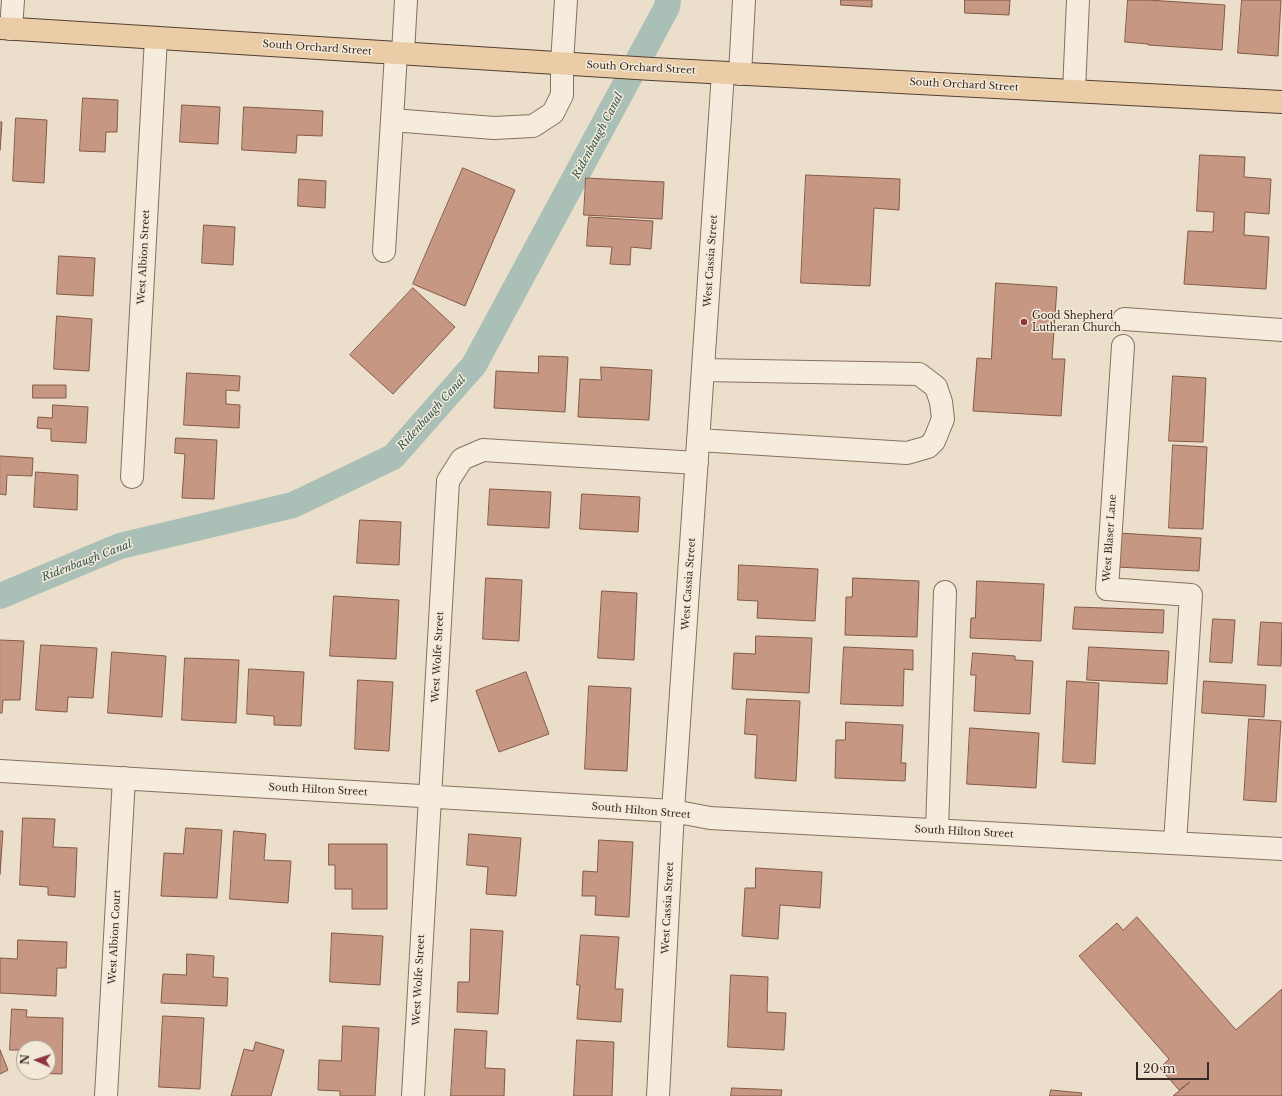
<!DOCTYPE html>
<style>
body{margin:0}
#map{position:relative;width:1282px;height:1096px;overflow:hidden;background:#ebdeca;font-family:"Libre Baskerville",serif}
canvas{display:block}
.north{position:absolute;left:16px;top:1040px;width:40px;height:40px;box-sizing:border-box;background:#f3e9d9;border:1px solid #a89d90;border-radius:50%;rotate:273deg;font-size:11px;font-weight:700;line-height:16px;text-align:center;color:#382a22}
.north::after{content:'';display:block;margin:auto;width:14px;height:18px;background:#90353f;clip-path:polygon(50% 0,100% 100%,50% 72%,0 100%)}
.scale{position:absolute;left:1136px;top:1062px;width:73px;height:18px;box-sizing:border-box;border:2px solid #382a22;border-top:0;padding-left:5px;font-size:12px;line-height:14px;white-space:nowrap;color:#382a22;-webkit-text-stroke:3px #f3e9d9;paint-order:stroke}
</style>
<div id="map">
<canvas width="1282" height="1096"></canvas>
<div class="north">N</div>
<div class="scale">20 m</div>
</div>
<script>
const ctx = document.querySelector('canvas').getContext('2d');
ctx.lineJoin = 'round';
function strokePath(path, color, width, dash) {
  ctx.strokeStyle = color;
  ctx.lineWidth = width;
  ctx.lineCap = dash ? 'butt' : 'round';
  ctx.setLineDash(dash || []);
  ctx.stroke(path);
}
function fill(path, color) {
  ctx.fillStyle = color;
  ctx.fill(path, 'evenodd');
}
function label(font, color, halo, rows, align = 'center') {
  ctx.font = font + ' "Libre Baskerville",serif';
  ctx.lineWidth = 3;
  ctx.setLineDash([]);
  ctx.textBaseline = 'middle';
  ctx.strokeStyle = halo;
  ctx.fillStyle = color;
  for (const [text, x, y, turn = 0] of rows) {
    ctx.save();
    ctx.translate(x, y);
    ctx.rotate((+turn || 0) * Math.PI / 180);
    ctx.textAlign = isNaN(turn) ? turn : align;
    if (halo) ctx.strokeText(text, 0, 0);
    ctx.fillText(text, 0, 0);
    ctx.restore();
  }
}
strokePath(new Path2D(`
 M 0,596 L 120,546 L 293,505 L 393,457 L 474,365 L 667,7 L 668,0`), '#aac0b7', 26);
const building = new Path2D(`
 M 841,0 L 872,0 L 872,7 L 841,5 Z
 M 965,0 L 1010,0 L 1009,15 L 965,13 Z
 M 1128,0 L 1148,0 L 1225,5 L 1222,50 L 1148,45 L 1148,44 L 1125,42 Z
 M 1242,0 L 1281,0 L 1278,56 L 1238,53 Z
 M 83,98 L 118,100 L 117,132 L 106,132 L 105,152 L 80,151 Z
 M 182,105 L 220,107 L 218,144 L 180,142 Z
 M 244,107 L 323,111 L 322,136 L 297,135 L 296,153 L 242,150 Z
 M 16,118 L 47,120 L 44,183 L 13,181 Z
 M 0,122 L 2,122 L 0,150 Z
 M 1200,155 L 1245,157 L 1244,177 L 1271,179 L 1269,214 L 1245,212 L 1244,235 L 1269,237 L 1266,289 L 1184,284 L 1188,231 L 1213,232 L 1214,212 L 1197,211 Z
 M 463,168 L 515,190 L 465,306 L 413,284 Z
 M 806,175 L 900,179 L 899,210 L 874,208 L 870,286 L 801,283 Z
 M 586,178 L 664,182 L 662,219 L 584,215 Z
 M 299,179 L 326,181 L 325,208 L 298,206 Z
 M 589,217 L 653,221 L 651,249 L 631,247 L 630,265 L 610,264 L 612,247 L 587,246 Z
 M 204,225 L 235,227 L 233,265 L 202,263 Z
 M 59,256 L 95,258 L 93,296 L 57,294 Z
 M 996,283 L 1057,287 L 1052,359 L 1065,359 L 1061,416 L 973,411 L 977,358 L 991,359 Z
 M 413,288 L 455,327 L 393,394 L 350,355 Z
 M 57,316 L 92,319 L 89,371 L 54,369 Z
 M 539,356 L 568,357 L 565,412 L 494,408 L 496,371 L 538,373 Z
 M 601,367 L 652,370 L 649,420 L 578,417 L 580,379 L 601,380 Z
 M 187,373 L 240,376 L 239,391 L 226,390 L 226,404 L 240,405 L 239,428 L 184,425 Z
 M 1173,376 L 1206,378 L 1203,442 L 1169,441 Z
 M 33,385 L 66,385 L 66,398 L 33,398 Z
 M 53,405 L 88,407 L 86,443 L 51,441 L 51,429 L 37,428 L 38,417 L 52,418 Z
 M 176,438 L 217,440 L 214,499 L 182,498 L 185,454 L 175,453 Z
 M 1173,445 L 1207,447 L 1203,529 L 1169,528 Z
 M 0,456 L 33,458 L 32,476 L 7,475 L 6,495 L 0,494 Z
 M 36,472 L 78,475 L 77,510 L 34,507 Z
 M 490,489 L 551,492 L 549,528 L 488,525 Z
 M 582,494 L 640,497 L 638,532 L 580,529 Z
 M 360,520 L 401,522 L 399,565 L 357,563 Z
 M 1118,533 L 1201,538 L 1199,571 L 1116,567 Z
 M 739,565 L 818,569 L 815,621 L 757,618 L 758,601 L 738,600 Z
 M 486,578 L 522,580 L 519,641 L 483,639 Z
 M 853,578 L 919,581 L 917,637 L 845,635 L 846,597 L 852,597 Z
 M 977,581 L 1044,584 L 1041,641 L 970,638 L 971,618 L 975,618 Z
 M 602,591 L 637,593 L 634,660 L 598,658 Z
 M 334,596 L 399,600 L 396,659 L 330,656 Z
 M 1075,607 L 1164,610 L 1163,633 L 1073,629 Z
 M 1213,619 L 1235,620 L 1232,663 L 1210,662 Z
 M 1261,622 L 1282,623 L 1281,666 L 1258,665 Z
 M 756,636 L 812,638 L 809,693 L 732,689 L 734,653 L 755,654 Z
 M 0,640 L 24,641 L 20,700 L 3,700 L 2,713 L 0,713 Z
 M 41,645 L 97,648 L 93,698 L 68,697 L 67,712 L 36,710 Z
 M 844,647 L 913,650 L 913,670 L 904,669 L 903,706 L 841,704 Z
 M 1089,647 L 1169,651 L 1167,684 L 1087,680 Z
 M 112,652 L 166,656 L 162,717 L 108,713 Z
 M 973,653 L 1015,656 L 1015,660 L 1033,661 L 1030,714 L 974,711 L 976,675 L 971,675 Z
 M 185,658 L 239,660 L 236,723 L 182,720 Z
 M 249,669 L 304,672 L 301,726 L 274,725 L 274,716 L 247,714 Z
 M 526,672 L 549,734 L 499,752 L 476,691 Z
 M 358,680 L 393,682 L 389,751 L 355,749 Z
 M 1067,681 L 1099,683 L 1095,764 L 1063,762 Z
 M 1204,681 L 1266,685 L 1264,717 L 1202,713 Z
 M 589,686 L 631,688 L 627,771 L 585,769 Z
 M 747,699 L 800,701 L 796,781 L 755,778 L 757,735 L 745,734 Z
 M 1249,719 L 1281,721 L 1276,802 L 1244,800 Z
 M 846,722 L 903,725 L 901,763 L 906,763 L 905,781 L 835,778 L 836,740 L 845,740 Z
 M 970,728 L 1039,733 L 1036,788 L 967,784 Z
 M 23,818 L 55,819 L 53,847 L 77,848 L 75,897 L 48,895 L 48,887 L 20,885 Z
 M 186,828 L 222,830 L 217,898 L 161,896 L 164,853 L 183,854 Z
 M 0,831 L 3,831 L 0,874 Z
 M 234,831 L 266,834 L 264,860 L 291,861 L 288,903 L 230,899 Z
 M 469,834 L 521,838 L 516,896 L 486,894 L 488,867 L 467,865 Z
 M 599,840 L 633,842 L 629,917 L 595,915 L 596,896 L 582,896 L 583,871 L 597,872 Z
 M 329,844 L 387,844 L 387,909 L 352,909 L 352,889 L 335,889 L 335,865 L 329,865 Z
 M 756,868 L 822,872 L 820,908 L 780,905 L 778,939 L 742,936 L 745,888 L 755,888 Z
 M 1137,917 L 1236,1030 L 1282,989 L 1282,1096 L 1173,1096 L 1190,1082 L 1179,1090 L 1160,1068 L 1169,1059 L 1079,956 L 1117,923 L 1123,930 Z
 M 471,929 L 503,931 L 498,1014 L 457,1012 L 458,982 L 469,982 Z
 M 332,933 L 383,936 L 380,985 L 330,982 Z
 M 581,935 L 619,937 L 615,989 L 623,989 L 621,1022 L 577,1019 L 580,985 L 577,985 Z
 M 18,940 L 67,942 L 66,968 L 57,968 L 56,996 L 0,993 L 0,958 L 17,959 Z
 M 187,954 L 214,956 L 213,977 L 228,978 L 227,1006 L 161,1003 L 163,974 L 186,975 Z
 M 731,975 L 768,977 L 767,1012 L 786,1013 L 784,1050 L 728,1047 Z
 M 12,1009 L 27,1010 L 26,1017 L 63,1018 L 62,1074 L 33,1073 L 33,1072 L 48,1072 L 48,1048 L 24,1048 L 24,1050 L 10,1050 Z
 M 163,1016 L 204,1018 L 200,1089 L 159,1087 Z
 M 343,1026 L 379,1028 L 375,1096 L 340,1096 L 340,1091 L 318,1090 L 319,1060 L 341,1061 Z
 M 455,1029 L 487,1031 L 485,1068 L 505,1069 L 504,1096 L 451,1096 Z
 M 577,1040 L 614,1042 L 612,1096 L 574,1096 Z
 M 256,1042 L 284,1050 L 271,1096 L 231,1096 L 244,1049 L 253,1051 Z
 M 0,1050 L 8,1070 L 0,1074 Z
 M 732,1088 L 782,1090 L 781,1096 L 731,1096 Z
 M 1051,1090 L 1082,1093 L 1081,1096 L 1050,1096 Z`);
fill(building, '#c69883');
strokePath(building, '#845947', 1);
const minor = new Path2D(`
 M 11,29 L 13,0
 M 396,53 L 392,120 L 494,128 L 533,126 L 553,113 L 562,95 L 562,63 L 566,0
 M 403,53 L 406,0
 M 740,74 L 744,0
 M 1074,91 L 1078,0
 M 384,251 L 392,120
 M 1124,319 L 1282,330
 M 1123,346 L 1107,589 L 1191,595 L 1175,843
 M 698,440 L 907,453 L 928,447 L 934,441 L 943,419 L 941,402 L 936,387 L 919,374 L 703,370
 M 132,477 L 156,38
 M 0,771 L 673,811 L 710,818 L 1282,849
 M 937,830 L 945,592
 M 106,1096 L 124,778
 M 413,1096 L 448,481 L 462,459 L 483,450 L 697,463
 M 658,1096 L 673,811 L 723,73`);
const major = new Path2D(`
 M 0,28 L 652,69 L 1282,102`);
strokePath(minor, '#867060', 24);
strokePath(major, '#553f33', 24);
strokePath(minor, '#f6ecdd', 22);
strokePath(major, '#eacda6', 22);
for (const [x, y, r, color] of [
 [1024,322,4,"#90353f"]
]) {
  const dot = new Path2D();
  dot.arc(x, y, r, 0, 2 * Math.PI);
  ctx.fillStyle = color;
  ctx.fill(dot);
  strokePath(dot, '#f3e9d9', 1.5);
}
label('10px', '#382a22', '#f3e9d9', [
 ["South Orchard Street",317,48,4],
 ["South Orchard Street",641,68,3],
 ["South Orchard Street",964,85,3],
 ["West Albion Street",144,257,-87],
 ["West Cassia Street",711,261,-86],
 ["West Blaser Lane",1110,538,-86],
 ["West Cassia Street",689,584,-86],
 ["West Wolfe Street",438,657,-87],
 ["South Hilton Street",318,790,3],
 ["South Hilton Street",641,811,5],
 ["South Hilton Street",964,832,3],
 ["West Cassia Street",668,908,-87],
 ["West Albion Court",115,937,-87],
 ["West Wolfe Street",419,980,-87]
]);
label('10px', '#382a22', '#f3e9d9', [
 ["Good Shepherd",1032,316],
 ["Lutheran Church",1032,328]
], 'left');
label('italic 11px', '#325750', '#f3e9d9', [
 ["Ridenbaugh Canal",598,136,-62],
 ["Ridenbaugh Canal",432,413,-48],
 ["Ridenbaugh Canal",87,561,-21]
]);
</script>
